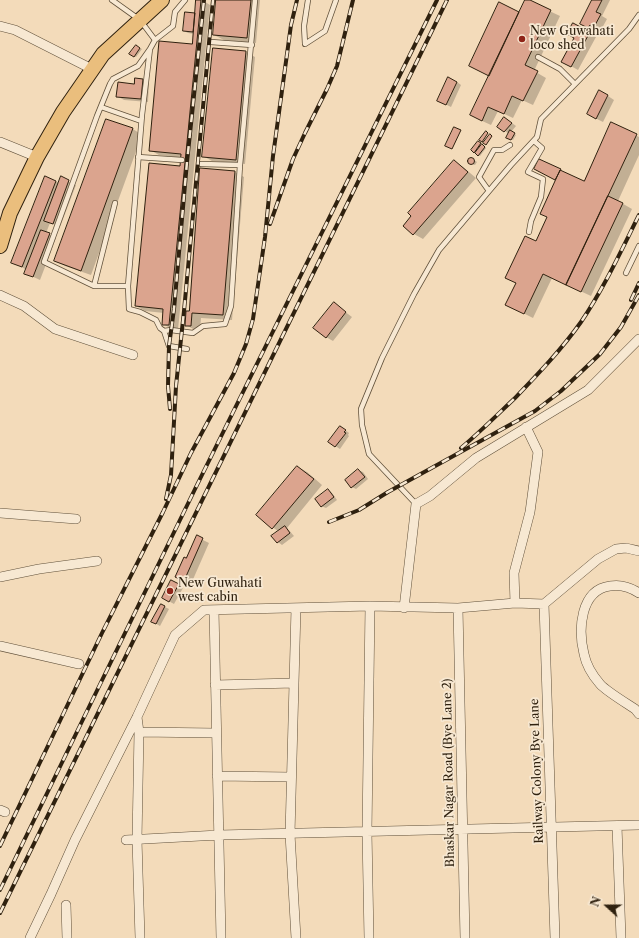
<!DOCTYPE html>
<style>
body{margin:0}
#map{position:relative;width:639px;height:938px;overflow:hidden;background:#f3dbba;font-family:"Libre Caslon Text",serif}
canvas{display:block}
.north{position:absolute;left:587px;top:886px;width:40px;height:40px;-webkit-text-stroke:3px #f7e8d2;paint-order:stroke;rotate:291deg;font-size:11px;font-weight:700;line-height:16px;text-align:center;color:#2f210f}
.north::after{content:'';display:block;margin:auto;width:14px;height:18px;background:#2f210f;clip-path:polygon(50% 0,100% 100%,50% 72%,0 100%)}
</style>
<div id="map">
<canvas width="639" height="938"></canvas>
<div class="north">N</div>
</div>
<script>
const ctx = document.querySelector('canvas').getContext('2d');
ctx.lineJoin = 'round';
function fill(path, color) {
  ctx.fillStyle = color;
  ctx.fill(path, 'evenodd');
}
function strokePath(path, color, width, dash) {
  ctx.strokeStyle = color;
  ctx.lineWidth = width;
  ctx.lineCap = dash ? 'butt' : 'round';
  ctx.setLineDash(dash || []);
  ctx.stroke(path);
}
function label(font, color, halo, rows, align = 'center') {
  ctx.font = font + ' "Libre Caslon Text",serif';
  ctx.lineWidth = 3.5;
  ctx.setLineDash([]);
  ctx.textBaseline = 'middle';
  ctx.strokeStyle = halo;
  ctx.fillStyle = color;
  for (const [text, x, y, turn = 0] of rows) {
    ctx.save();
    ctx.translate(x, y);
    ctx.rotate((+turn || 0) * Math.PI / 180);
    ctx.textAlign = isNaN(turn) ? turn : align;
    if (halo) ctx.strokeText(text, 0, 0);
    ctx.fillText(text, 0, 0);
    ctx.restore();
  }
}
fill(new Path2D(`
 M 198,0 L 202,0 L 210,5 L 178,330 L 172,329 L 163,324 L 164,313 L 145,311 L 136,306 L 181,167 L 182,158 L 159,155 L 150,150 L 193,45 L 194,34 L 188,33 L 184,31 L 195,14 Z
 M 217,0 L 260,0 L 256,43 L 224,40 L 214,35 Z
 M 526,0 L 560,16 L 534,71 L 546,78 L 533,105 L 522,100 L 513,118 L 498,111 L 491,125 L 480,120 L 490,76 L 500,4 L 520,13 Z
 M 594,0 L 610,0 L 602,16 L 607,19 L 601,30 L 597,28 L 595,31 L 588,28 Z
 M 574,24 L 596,37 L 578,70 L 562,61 L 576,38 Z
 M 136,46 L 142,49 L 136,57 L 131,54 Z
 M 214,49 L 246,52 L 255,57 L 245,164 L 212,161 L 203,156 Z
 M 143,80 L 149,83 L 148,102 L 124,100 L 117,96 Z
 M 457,82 L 461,85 L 451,107 L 443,103 Z
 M 608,96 L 614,100 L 603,122 L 595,118 Z
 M 505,118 L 516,126 L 511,132 L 516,135 L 513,140 L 507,137 L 509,134 L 498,126 Z
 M 107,120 L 133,129 L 142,135 L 91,275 L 65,266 L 55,261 Z
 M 612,124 L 639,137 L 639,155 L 618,201 L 632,209 L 591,296 L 552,278 L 533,318 L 507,305 L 517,284 L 506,278 L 537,243 L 548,218 L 557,180 L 542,173 L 560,170 L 584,182 Z
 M 478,143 L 486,148 L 480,156 L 472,150 Z
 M 471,158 L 477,162 L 475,165 L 469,163 Z
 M 454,162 L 463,167 L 476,178 L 423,239 L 414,234 Z
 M 235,172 L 244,177 L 232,320 L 201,318 L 200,331 L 195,330 L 186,325 Z
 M 61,178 L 76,185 L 60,227 L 50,223 L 46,233 L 56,238 L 40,280 L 25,273 L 27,270 L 12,262 L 55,181 L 59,183 Z
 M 340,308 L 352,317 L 333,341 L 326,337 Z
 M 344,429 L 349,433 L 348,435 L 349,436 L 340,449 L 329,442 Z
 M 298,467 L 307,472 L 322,485 L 287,528 L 294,536 L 282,545 L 278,542 L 279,532 L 257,515 Z
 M 358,470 L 363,472 L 368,479 L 356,489 L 352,487 Z
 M 328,490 L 332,493 L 337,500 L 326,508 L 321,506 Z
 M 197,537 L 209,543 L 191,584 L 183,580 L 187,560 Z
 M 172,582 L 183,588 L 174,604 L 163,598 Z
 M 161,605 L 169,609 L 160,626 L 153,622 Z`), '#0003');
const building = new Path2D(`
 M 196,0 L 201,0 L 169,325 L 162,325 L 163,309 L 135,306 L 149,163 L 180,166 L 181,154 L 149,151 L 159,41 L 192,44 Z
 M 216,0 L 251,0 L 247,38 L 213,35 Z
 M 525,0 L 530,0 L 551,10 L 525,65 L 538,71 L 523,101 L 512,96 L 504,114 L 488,107 L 482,121 L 470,115 Z
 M 592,0 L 602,0 L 596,12 L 601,14 L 594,27 L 590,25 L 588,28 L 580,24 Z
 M 499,2 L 519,12 L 489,76 L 469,66 Z
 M 185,12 L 195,13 L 193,32 L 183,31 Z
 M 573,23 L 590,32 L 571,67 L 561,62 L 574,38 L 567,34 Z
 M 136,45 L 140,48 L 134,57 L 129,54 Z
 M 213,48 L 246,51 L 236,160 L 202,157 Z
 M 448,77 L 457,82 L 446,105 L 437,101 Z
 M 135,78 L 143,79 L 141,99 L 116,97 L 118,82 L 134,84 Z
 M 599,90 L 608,95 L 596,119 L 587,114 Z
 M 504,117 L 512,123 L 504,132 L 497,127 Z
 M 106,119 L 133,128 L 81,271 L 54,261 Z
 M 611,122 L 637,134 L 566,285 L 543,274 L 524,314 L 505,305 L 516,283 L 505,278 L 525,236 L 536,241 L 547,217 L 540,214 L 560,170 L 584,181 Z
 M 454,127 L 461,130 L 452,149 L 445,146 Z
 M 510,130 L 515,133 L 511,140 L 506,138 Z
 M 486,131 L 488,133 L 482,142 L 479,140 Z
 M 490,134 L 492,136 L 486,145 L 483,143 Z
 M 478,141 L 481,143 L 474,153 L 471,150 Z
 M 482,144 L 485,147 L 478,156 L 475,153 Z
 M467.5 161a3.5 3.5 0 1 1 7 0a3.5 3.5 0 1 1-7 0Z
 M 539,159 L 561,169 L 555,180 L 534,169 Z
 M 454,160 L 468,172 L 413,235 L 403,226 L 411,216 L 408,213 Z
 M 200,168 L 235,171 L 223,315 L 192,313 L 191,326 L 185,326 L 186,311 L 189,311 Z
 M 45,176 L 56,181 L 22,267 L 11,263 Z
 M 61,176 L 69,180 L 53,224 L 44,221 Z
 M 608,196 L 623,203 L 581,292 L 566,285 Z
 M 41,230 L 50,233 L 33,277 L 24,274 Z
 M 334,302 L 346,312 L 326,338 L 313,328 Z
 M 340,426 L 346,430 L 344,432 L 346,433 L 335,447 L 328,442 Z
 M 297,466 L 314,479 L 272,529 L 256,515 Z
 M 358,469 L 365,477 L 351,488 L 345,480 Z
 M 328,489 L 334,497 L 321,507 L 315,499 Z
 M 285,526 L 290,533 L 277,543 L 271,536 Z
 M 197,535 L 203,538 L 184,581 L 175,577 L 184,557 L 186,558 Z
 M 171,580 L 179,584 L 169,602 L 162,598 Z
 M 161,604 L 165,606 L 156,624 L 151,622 Z`);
fill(building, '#dba48e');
strokePath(building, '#2f210f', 1);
const lane = new Path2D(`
 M 112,0 L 140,20 L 155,40 L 150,49 L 142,115 L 128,286 L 129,309 L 140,312 L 156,320 L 160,328 L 164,331 L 171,330 L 193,333 L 203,326 L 225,324 L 231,306 L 240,165 L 255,0
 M 308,0 L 304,26 L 305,44 L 325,31 L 336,0
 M 155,40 L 173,26 L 175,12 L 185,0
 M 211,42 L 252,45
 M 538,57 L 560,69 L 575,84
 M 101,107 L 141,121
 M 138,157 L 182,160
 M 201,164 L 240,165
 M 489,191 L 479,177 L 494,150 L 502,150 L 510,145
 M 529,232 L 531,221 L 541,197 L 543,179 L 528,172 L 542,148 L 534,141
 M 626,273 L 639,246
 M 94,286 L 115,203
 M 128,286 L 94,286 L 44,262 L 97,116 L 110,84 L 113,79 L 138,66 L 150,49
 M 164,331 L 169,346 L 187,349
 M 416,504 L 369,454 L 362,425 L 361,409 L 382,358 L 414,294 L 439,250 L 511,165 L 537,137 L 541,119 L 629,29 L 639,15`);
const street = new Path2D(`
 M 0,26 L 15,30 L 86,66
 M 0,142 L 37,157
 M 0,295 L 24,306 L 55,329 L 133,355
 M 0,513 L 76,519
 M 0,577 L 39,569 L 97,561
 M 639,593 C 630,587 621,584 610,586 C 580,590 578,630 584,654 C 586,664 593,676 600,684 C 606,691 626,703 635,709 L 639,714
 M 515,603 L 514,573 L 530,512 L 538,452 L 526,427
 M 544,604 L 555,938
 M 296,608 L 290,834 L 296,938
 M 404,608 L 416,504 L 430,496 L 476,458 L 588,390 L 639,339
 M 458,608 L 465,938
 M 214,610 L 221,938
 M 0,646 L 79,664
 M 215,685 L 294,683
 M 137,717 L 139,732 L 137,840 L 140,938
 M 139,732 L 216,733
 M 217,776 L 291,777
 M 0,810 L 5,812
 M 617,826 L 621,938
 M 126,840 L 219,835 L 639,825
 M 66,905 L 67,938
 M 30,938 L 51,894 L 75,840 L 137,717 L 175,635 L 204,610 L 370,606 L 458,608 L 515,603 L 544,604 L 598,559 L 616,549 L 626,548 L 639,551
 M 369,938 L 367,832 L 370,606`);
const primary = new Path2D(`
 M 0,246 L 10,213 L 37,157 L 63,112 L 103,54 L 162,0`);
strokePath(lane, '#60503a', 6);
strokePath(street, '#60503a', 10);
strokePath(primary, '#2f210f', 16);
strokePath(lane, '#f7e8d2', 4.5);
strokePath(street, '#f7e8d2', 9);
strokePath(primary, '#eabe7d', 14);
const rail = new Path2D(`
 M 270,224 L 293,159 L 305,133 L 327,89 L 337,66 L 353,0
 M 631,300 L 639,283
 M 170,409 L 168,386 L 169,346 L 174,309 L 187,162 L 204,0
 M 461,448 C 480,432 497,415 515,398 C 538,374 562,349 581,322 C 604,288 621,251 639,215
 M 166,499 L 171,475 L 176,386 L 184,311 L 213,0
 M 329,522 L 359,510 L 388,492 L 535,411 L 561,391 L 600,354 L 621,327 L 639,295
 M 0,846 L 102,633 L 163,512 L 191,453 L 234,373 L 246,344 L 253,319 L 265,237 L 273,156 L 291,25 L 297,0
 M 0,890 L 197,485 L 437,0
 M 0,913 L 447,0`);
strokePath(rail, '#2f210f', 4);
strokePath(rail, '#f7e8d2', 2.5, [8]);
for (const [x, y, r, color] of [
 [522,39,4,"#8f2418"],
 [170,591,4,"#8f2418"]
]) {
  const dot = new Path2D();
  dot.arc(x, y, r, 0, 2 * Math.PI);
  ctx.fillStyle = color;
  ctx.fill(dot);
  strokePath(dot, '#f7e8d2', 1.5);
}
label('12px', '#2f210f', '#f7e8d2', [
 ["New Guwahati",530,32],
 ["loco shed",530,46],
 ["New Guwahati",178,584],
 ["west cabin",178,598]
], 'left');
label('12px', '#2f210f', '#f7e8d2', [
 ["Railway Colony Bye Lane",537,771,-92],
 ["Bhaskar Nagar Road (Bye Lane 2)",449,773,-91]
]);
</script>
